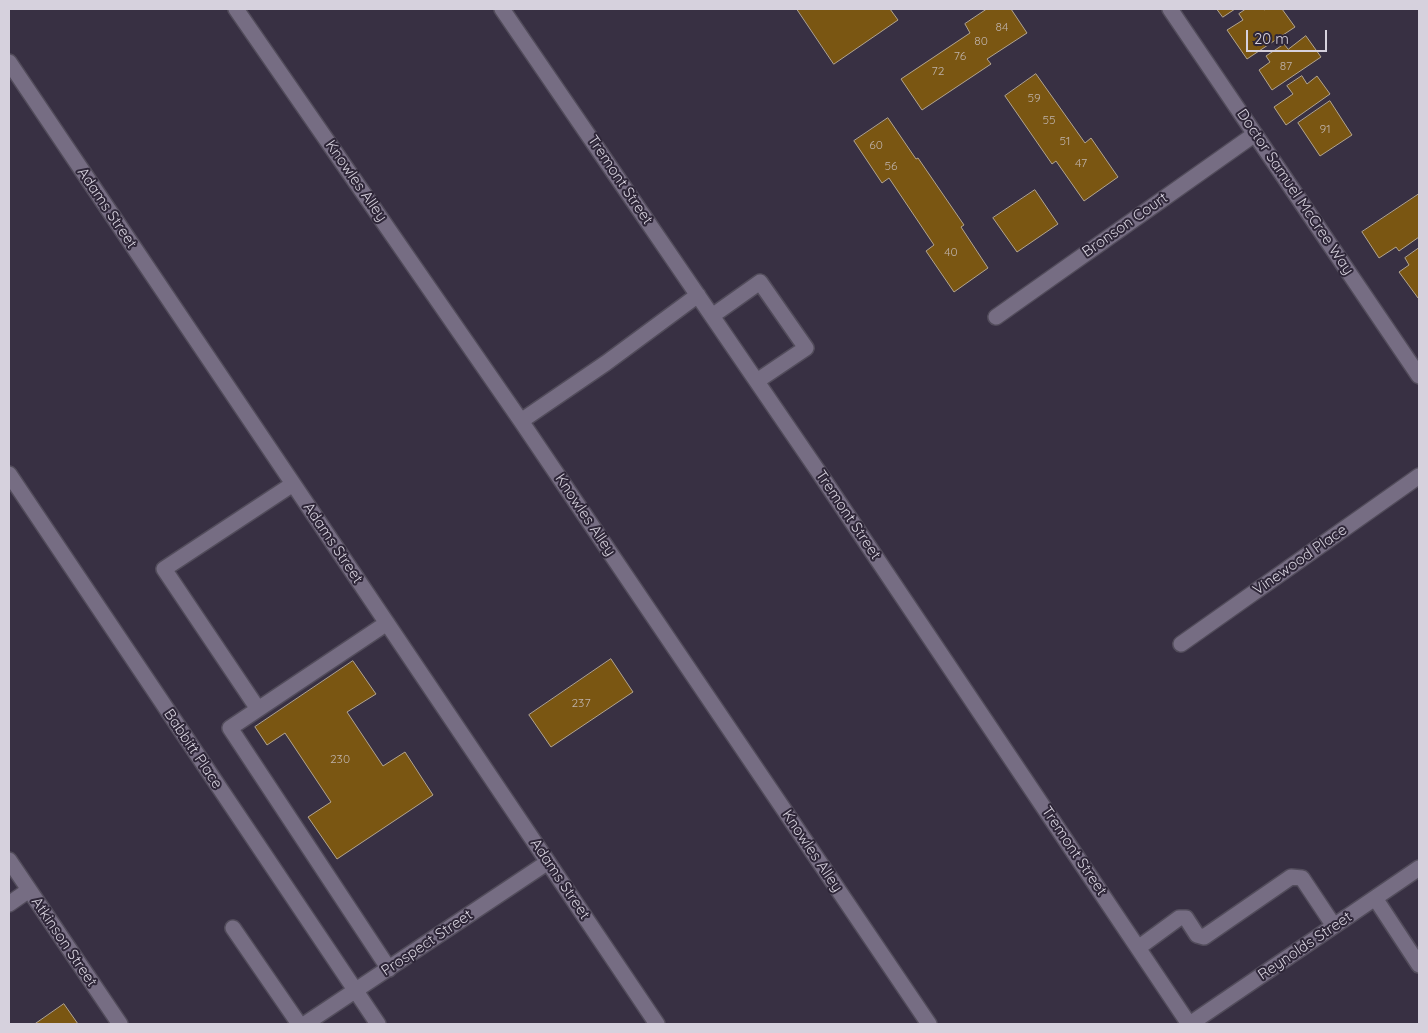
<!DOCTYPE html>
<style>
body{margin:0}
#map{position:relative;width:1428px;height:1033px;overflow:hidden;background:#383043;font-family:Quicksand,sans-serif}
canvas{display:block}
.frame{position:absolute;inset:0;border:10px solid #d6d1dd;pointer-events:none}
.scale{position:absolute;left:1246px;top:30px;width:81px;height:22px;box-sizing:border-box;border:2px solid #d6d1dd;border-top:0;padding-left:6px;font-size:15px;line-height:18px;white-space:nowrap;color:#d6d1dd;-webkit-text-stroke:4px #2e2638;paint-order:stroke}
</style>
<div id="map">
<canvas width="1428" height="1033"></canvas>
<div class="frame"></div>
<div class="scale">20 m</div>
</div>
<script>
const ctx = document.querySelector('canvas').getContext('2d');
ctx.lineJoin = 'round';
function fill(path, color) {
  ctx.fillStyle = color;
  ctx.fill(path, 'evenodd');
}
function strokePath(path, color, width, dash) {
  ctx.strokeStyle = color;
  ctx.lineWidth = width;
  ctx.lineCap = dash ? 'butt' : 'round';
  ctx.setLineDash(dash || []);
  ctx.stroke(path);
}
function label(font, color, halo, rows, align = 'center') {
  ctx.font = font + ' Quicksand,sans-serif';
  ctx.lineWidth = 4;
  ctx.setLineDash([]);
  ctx.textBaseline = 'middle';
  ctx.strokeStyle = halo;
  ctx.fillStyle = color;
  for (const [text, x, y, turn = 0] of rows) {
    ctx.save();
    ctx.translate(x, y);
    ctx.rotate((+turn || 0) * Math.PI / 180);
    ctx.textAlign = isNaN(turn) ? turn : align;
    if (halo) ctx.strokeText(text, 0, 0);
    ctx.fillText(text, 0, 0);
    ctx.restore();
  }
}
const building = new Path2D(`
 M 797,9 L 890,9 L 898,20 L 834,64 Z
 M 987,9 L 1011,9 L 1027,33 L 987,59 L 991,64 L 922,110 L 901,79 L 970,33 L 965,24 Z
 M 1217,9 L 1235,9 L 1223,17 Z
 M 1246,9 L 1263,9 L 1264,10 L 1266,9 L 1282,9 L 1295,27 L 1247,59 L 1227,30 L 1243,20 L 1239,14 Z
 M 1306,36 L 1321,57 L 1272,90 L 1259,70 L 1270,62 L 1266,56 L 1284,44 L 1288,49 Z
 M 1036,74 L 1085,143 L 1091,138 L 1118,177 L 1084,201 L 1056,161 L 1052,164 L 1005,96 Z
 M 1302,76 L 1307,84 L 1317,76 L 1330,94 L 1286,125 L 1274,107 L 1293,94 L 1287,86 Z
 M 1330,101 L 1352,135 L 1320,156 L 1298,123 Z
 M 888,118 L 916,159 L 918,158 L 964,225 L 961,227 L 988,268 L 954,292 L 926,251 L 934,245 L 889,178 L 882,183 L 854,141 Z
 M 1035,190 L 1058,224 L 1017,252 L 993,218 Z
 M 1419,194 L 1419,237 L 1399,251 L 1396,247 L 1379,258 L 1362,232 Z
 M 1419,248 L 1419,297 L 1418,298 L 1399,272 L 1409,265 L 1405,258 Z
 M 611,659 L 633,692 L 551,747 L 529,715 Z
 M 353,661 L 376,694 L 347,712 L 383,766 L 405,752 L 433,795 L 337,859 L 308,817 L 331,802 L 285,733 L 267,745 L 255,727 Z
 M 64,1004 L 78,1024 L 35,1024 Z`);
fill(building, '#7a5612');
strokePath(building, '#b3a58f', 1);
const minor = new Path2D(`
 M 236,9 L 521,421 L 929,1024
 M 502,9 L 818,471 L 1189,1024
 M 1170,9 L 1419,376
 M 9,62 L 657,1024
 M 712,316 L 760,282 L 806,348 L 757,381
 M 996,317 L 1255,134
 M 521,421 L 606,363 L 698,295
 M 9,474 L 378,1024
 M 387,623 L 230,728 L 389,969
 M 1181,644 L 1419,476
 M 258,709 L 164,569 L 293,484
 M 9,860 L 120,1024
 M 1375,898 L 1419,965
 M 9,904 L 29,890
 M 233,928 L 299,1024
 M 1138,948 L 1179,918 L 1186,918 L 1197,935 L 1204,937 L 1291,877 L 1302,878 L 1334,926
 M 305,1024 L 548,862
 M 1190,1024 L 1419,868`);
strokePath(minor, '#524c5b', 18);
strokePath(minor, '#766d83', 15);
label('12px', '#bfb2aa', null, [
 ["84",1002,27],
 ["80",981,41],
 ["76",960,56],
 ["87",1286,66],
 ["72",938,71],
 ["59",1034,98],
 ["55",1049,120],
 ["91",1325,129],
 ["51",1065,141],
 ["60",876,145],
 ["47",1081,163],
 ["56",891,166],
 ["40",951,252],
 ["237",581,703],
 ["230",340,759]
]);
label('15px', '#d6d1dd', '#2e2638', [
 ["Tremont Street",620,180,56],
 ["Knowles Alley",356,181,55],
 ["Doctor Samuel McCree Way",1295,192,56],
 ["Adams Street",107,208,56],
 ["Bronson Court",1125,225,-35],
 ["Knowles Alley",585,515,56],
 ["Tremont Street",848,515,56],
 ["Adams Street",333,543,56],
 ["Vinewood Place",1300,560,-35],
 ["Babbitt Place",193,749,56],
 ["Knowles Alley",812,851,56],
 ["Tremont Street",1074,851,56],
 ["Adams Street",560,879,56],
 ["Atkinson Street",64,942,56],
 ["Prospect Street",427,943,-34],
 ["Reynolds Street",1305,946,-34]
]);
</script>
